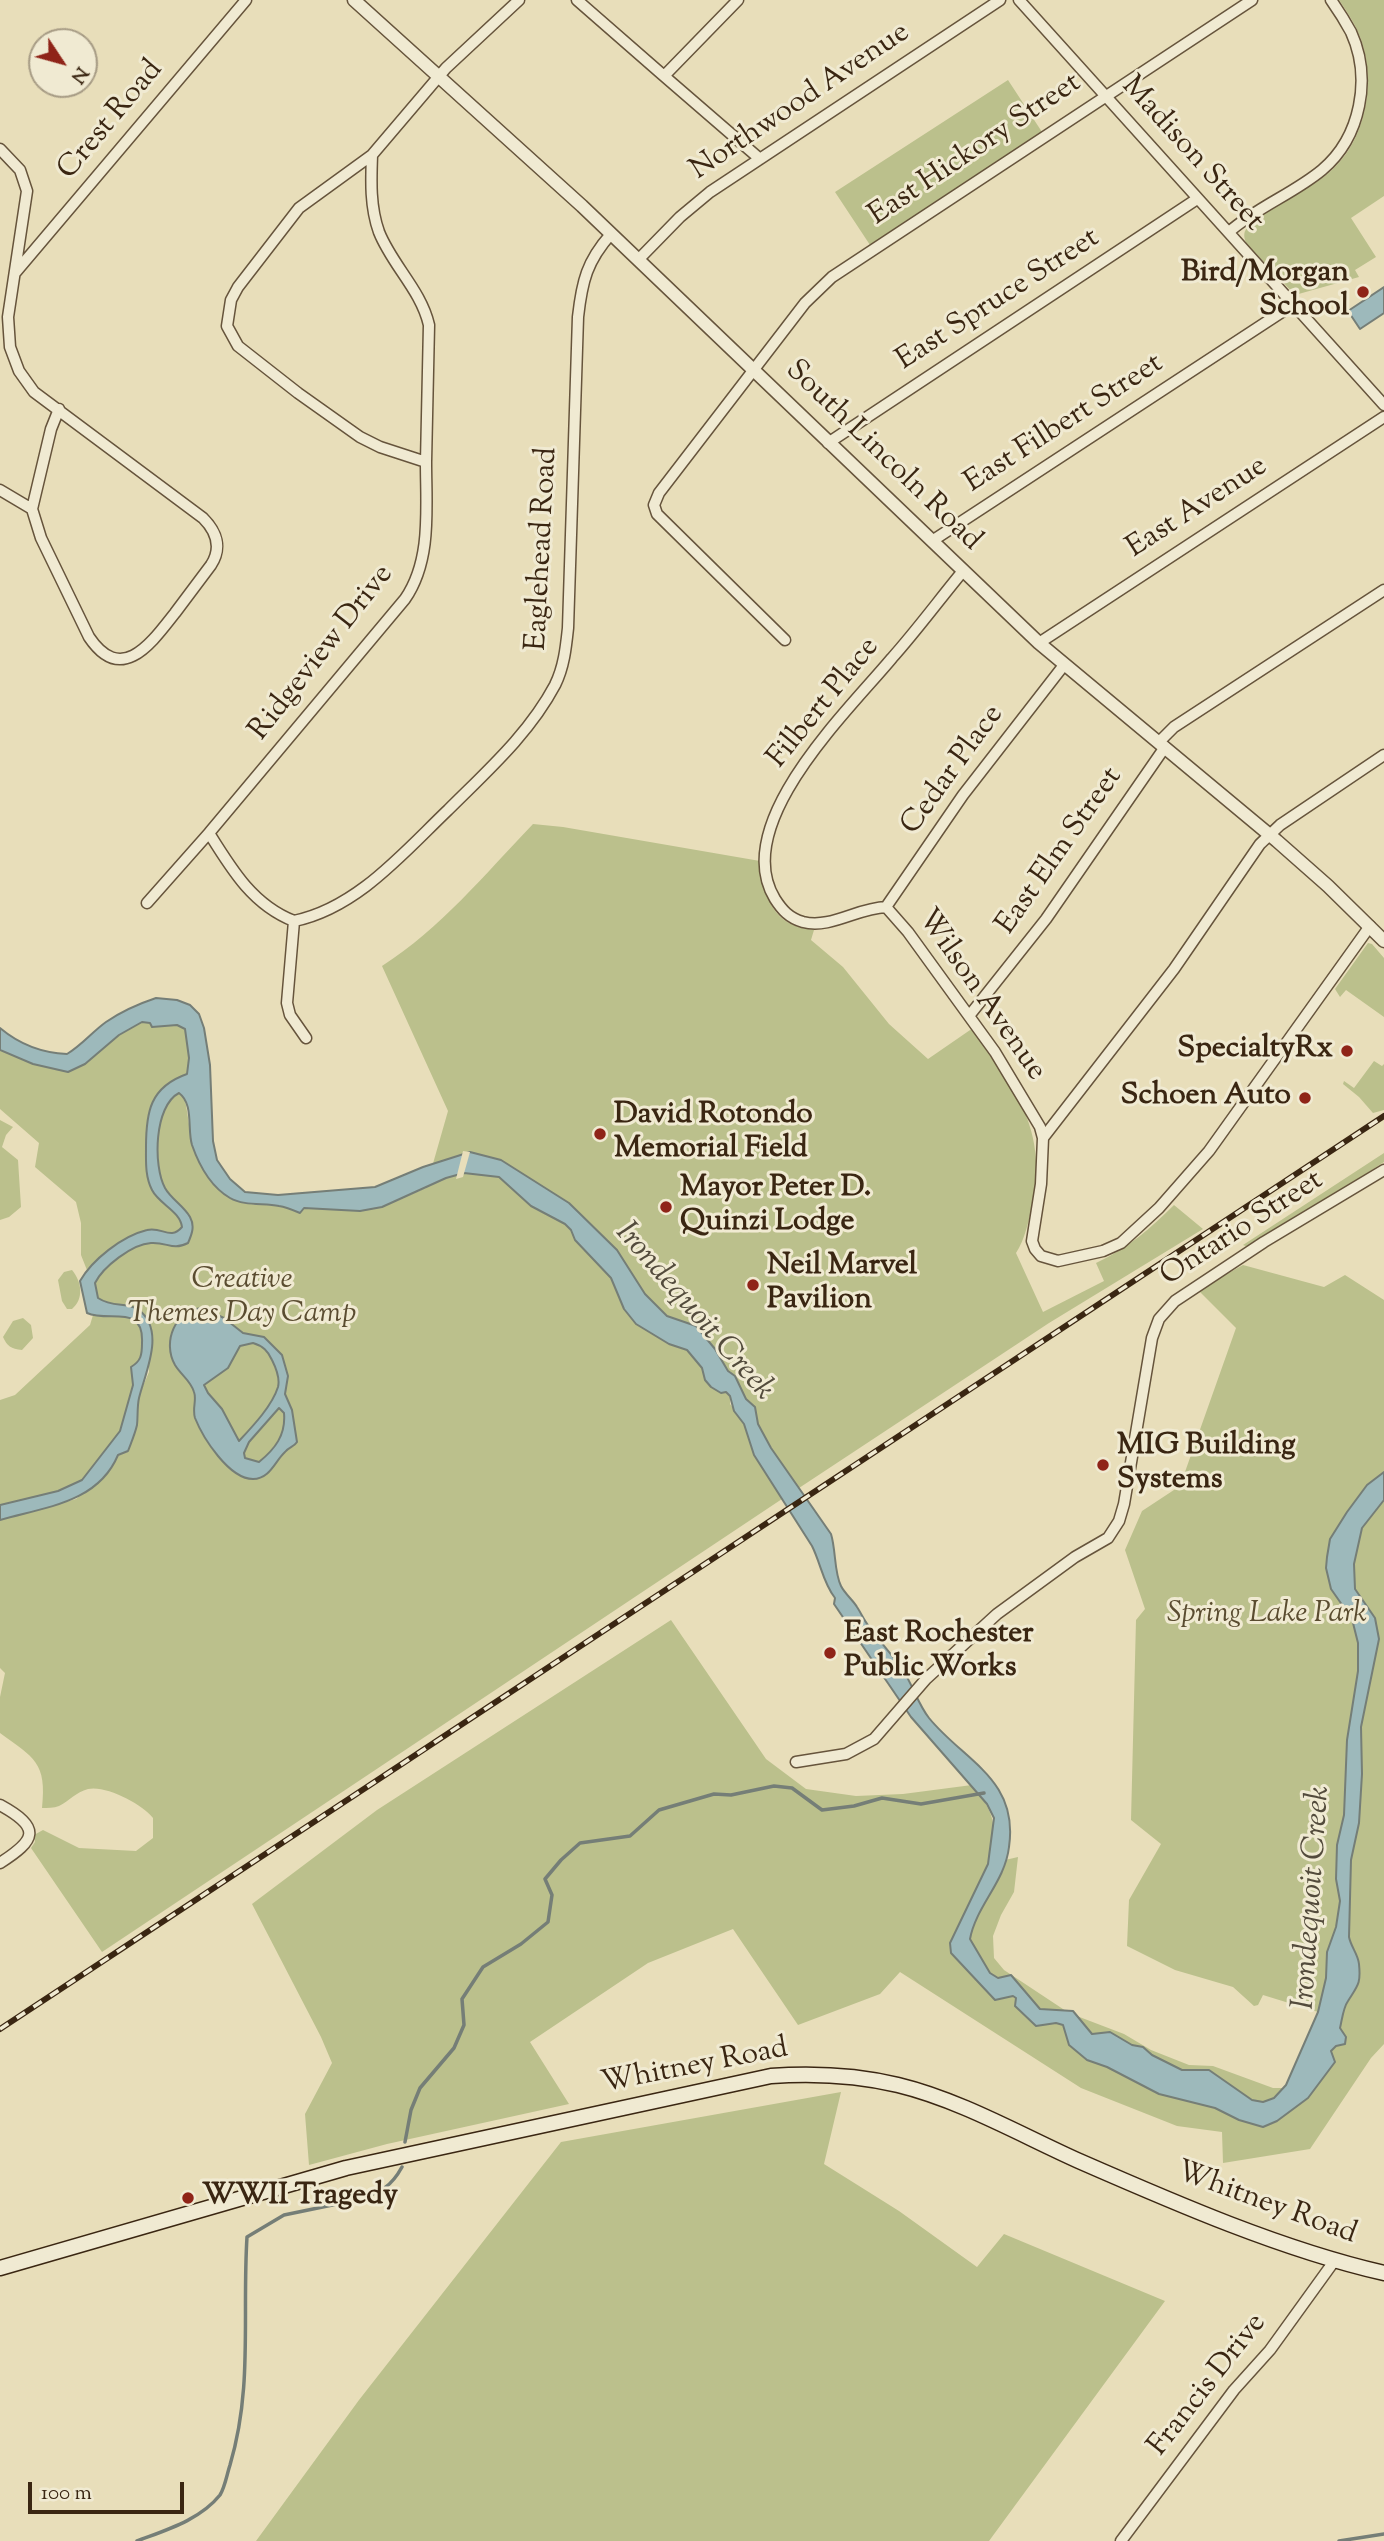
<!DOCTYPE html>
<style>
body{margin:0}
#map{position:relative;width:1384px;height:2541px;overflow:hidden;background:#e8deba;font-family:"Sorts Mill Goudy",serif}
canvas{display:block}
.north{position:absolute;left:28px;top:28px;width:70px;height:70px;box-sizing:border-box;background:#f0ead2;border:2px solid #a79c85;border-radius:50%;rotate:126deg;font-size:19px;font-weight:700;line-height:28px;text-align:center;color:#3a2612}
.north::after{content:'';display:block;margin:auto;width:24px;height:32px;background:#8f2418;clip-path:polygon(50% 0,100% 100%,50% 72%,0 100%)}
.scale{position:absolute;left:28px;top:2482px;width:156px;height:32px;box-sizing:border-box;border:4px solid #3a2612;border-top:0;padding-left:9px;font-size:21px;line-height:24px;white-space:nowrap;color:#3a2612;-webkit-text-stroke:5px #f0ead2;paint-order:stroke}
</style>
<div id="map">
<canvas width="1384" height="2541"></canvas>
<div class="north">N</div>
<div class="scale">100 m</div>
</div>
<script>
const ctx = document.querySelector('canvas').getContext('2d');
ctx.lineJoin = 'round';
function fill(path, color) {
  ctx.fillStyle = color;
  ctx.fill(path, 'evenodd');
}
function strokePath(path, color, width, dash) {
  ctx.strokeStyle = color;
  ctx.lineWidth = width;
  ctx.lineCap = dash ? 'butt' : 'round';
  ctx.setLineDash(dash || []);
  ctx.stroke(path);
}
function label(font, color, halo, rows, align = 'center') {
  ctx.font = font + ' "Sorts Mill Goudy",serif';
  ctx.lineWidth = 6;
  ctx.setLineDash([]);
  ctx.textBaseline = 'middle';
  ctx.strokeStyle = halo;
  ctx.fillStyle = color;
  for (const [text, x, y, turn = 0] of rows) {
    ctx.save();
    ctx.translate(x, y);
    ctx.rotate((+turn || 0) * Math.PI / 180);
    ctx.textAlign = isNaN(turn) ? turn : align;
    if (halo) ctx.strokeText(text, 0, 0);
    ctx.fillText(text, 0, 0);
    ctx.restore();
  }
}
fill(new Path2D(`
 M 1339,0 L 1384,0 L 1384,196 L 1351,218 L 1376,257 L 1355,270 L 1359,277 L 1295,295 L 1246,243 C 1244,237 1243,233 1247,228 C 1255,213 1302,192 1318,181 C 1363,152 1377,91 1362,42 C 1357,27 1348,13 1339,0 Z
 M 1008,80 L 1042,132 L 870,245 L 835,192 Z
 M 533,824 L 563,827 L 760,861 C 765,898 772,926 814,930 L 811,940 L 843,967 L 889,1024 L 928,1059 L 973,1028 C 1014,1087 1049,1130 1032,1207 C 1028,1223 1025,1239 1016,1253 L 1043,1312 L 1104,1281 L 1096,1263 C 1128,1248 1150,1229 1174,1205 L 1203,1229 L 1049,1323 L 799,1488 L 771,1448 L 758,1424 L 755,1407 L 746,1399 L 735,1376 L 728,1371 L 696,1326 L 668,1316 L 645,1294 L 617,1250 L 569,1203 L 501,1160 L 499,1177 L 531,1206 L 565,1224 L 571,1230 L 575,1240 L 611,1278 L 624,1309 L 636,1324 L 669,1344 L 687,1350 L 702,1368 L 705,1380 L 711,1387 L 721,1393 L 726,1392 L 730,1396 L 730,1404 L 744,1423 L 754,1455 L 782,1499 L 102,1952 L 31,1848 L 35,1842 L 34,1835 L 43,1830 L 79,1848 L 136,1851 L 153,1838 L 153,1818 C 142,1804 106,1785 88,1789 C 76,1792 69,1801 59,1806 C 54,1808 47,1808 42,1808 C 47,1762 34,1758 0,1733 L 0,1697 L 5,1673 L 0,1668 L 0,1520 L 76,1499 L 112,1468 L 118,1455 L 128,1451 L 137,1423 L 136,1413 L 140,1393 L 149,1372 L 148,1320 L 122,1305 L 107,1304 L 98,1298 L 81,1255 L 81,1223 L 76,1202 L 35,1167 L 39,1143 L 0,1109 L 0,1050 L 33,1064 L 85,1064 L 119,1035 L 142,1022 L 150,1023 L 153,1027 L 177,1025 L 186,1029 L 189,1058 L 185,1099 L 192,1143 L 250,1204 L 282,1206 L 300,1213 L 304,1208 L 360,1211 L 381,1207 L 426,1188 L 448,1111 L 382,966 C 440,929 485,874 533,824 Z
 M 1368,943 L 1372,944 L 1384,958 L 1384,1017 L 1346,990 L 1340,997 L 1335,989 Z
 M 1374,1061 L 1382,1066 L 1384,1064 L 1384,1110 L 1373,1113 L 1359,1097 L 1343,1084 L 1344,1081 L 1354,1088 Z
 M 0,1120 L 13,1127 L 6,1135 L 2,1147 L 18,1160 L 21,1207 L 9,1217 L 0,1220 Z
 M 1384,1153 L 1384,1162 L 1265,1240 L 1248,1247 L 1243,1245 Z
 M 1243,1265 L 1324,1287 L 1345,1275 L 1384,1300 L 1384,2044 L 1371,2058 L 1310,2149 L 1223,2163 L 1222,2132 L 1177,2126 L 1081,2088 L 900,1972 L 880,1994 L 798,2025 L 733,1929 L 648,1963 L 530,2042 L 569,2104 L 387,2144 L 309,2165 L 305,2114 L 332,2063 L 321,2037 L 252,1904 L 377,1810 L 671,1620 L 766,1759 L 806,1789 L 856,1796 L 903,1794 L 972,1785 C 998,1817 996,1825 988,1864 L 1018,1857 L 1014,1892 L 1001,1915 L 993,1936 L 994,1958 L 1004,1970 L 1069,2013 L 1124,2034 L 1151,2050 L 1189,2065 L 1213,2066 L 1273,2088 L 1295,2088 L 1338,1991 L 1339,1908 L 1336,1927 L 1327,1952 L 1326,1978 L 1318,2012 L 1263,1995 L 1258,2005 L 1254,2006 L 1233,1987 L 1175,1970 L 1127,1946 L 1129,1900 L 1161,1844 L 1131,1820 L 1136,1620 L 1145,1609 L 1125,1550 L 1142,1511 L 1180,1486 L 1236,1328 L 1198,1290 Z
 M 72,1270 C 82,1282 84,1299 72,1309 L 67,1309 L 62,1301 L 58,1280 L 64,1272 Z
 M 93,1315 C 115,1320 144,1306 142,1343 C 142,1355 140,1361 131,1367 L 134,1385 L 120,1431 L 82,1480 L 58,1491 L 0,1505 L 0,1400 L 15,1395 L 90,1325 Z
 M 23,1318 L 31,1325 L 33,1338 L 22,1350 C 11,1349 7,1346 3,1337 L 13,1321 Z
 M 841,2092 L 824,2164 L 899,2211 L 977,2267 L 1004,2234 L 1165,2301 L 989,2541 L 256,2541 L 359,2400 L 561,2142 Z`), '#bbc08c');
const water = new Path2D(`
 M 1384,287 L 1384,313 L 1360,329 L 1348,311 Z
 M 156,998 L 177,1000 L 190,1005 L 199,1014 L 204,1028 L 210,1065 L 213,1141 L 217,1160 L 230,1179 L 245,1192 L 278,1195 L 375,1187 L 423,1167 L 470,1152 L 501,1160 L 569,1203 L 617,1250 L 645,1294 L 667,1316 L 696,1326 L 715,1349 L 728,1371 L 735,1376 L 746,1399 L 755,1407 L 758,1424 L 771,1448 L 831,1534 C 836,1550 834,1572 841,1586 C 845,1594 853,1600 857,1607 C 861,1613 864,1620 868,1625 C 879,1641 893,1655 904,1672 C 913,1686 918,1704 929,1718 C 964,1761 1019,1779 1009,1847 C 1005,1882 976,1906 970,1939 L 990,1973 L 998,1978 L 1011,1975 L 1040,2009 L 1073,2011 L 1092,2034 L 1110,2032 L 1132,2045 L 1143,2047 L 1152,2055 L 1182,2070 L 1209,2070 L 1252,2100 L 1263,2102 L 1274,2098 L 1286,2085 L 1318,2012 L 1326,1978 L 1327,1952 L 1336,1927 L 1340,1901 L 1336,1879 L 1337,1845 L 1344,1815 L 1347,1740 L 1358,1671 L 1358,1643 L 1352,1619 L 1331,1589 L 1326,1568 L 1327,1557 L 1330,1539 L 1347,1512 L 1367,1485 L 1384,1472 L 1384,1500 L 1362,1528 L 1354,1564 L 1355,1589 L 1375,1618 L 1379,1639 L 1361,1727 L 1362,1774 L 1359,1823 L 1351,1860 L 1349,1937 C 1351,1947 1358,1954 1359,1964 C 1361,1984 1358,1985 1348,2001 C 1343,2008 1342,2020 1340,2028 L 1346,2037 L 1345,2044 L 1336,2046 L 1331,2051 L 1335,2062 L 1308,2098 L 1277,2121 L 1263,2127 L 1239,2120 L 1215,2108 L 1159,2094 L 1107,2067 L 1087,2060 L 1069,2045 L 1063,2025 L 1056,2023 L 1036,2026 L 1015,2006 L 1016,1998 L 1013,1996 L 995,2000 L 951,1953 L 950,1943 L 988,1864 L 994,1818 L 987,1804 L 911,1717 L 834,1604 L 835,1598 C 823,1583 821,1564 812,1546 L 754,1455 L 744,1424 L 734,1411 L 730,1396 L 726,1392 L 721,1393 L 711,1387 L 705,1380 L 702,1368 L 687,1350 L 669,1344 L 636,1324 L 624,1309 L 611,1278 L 575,1240 L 571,1230 L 565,1224 L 531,1206 L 499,1177 L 464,1173 L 446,1178 L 382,1207 L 360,1211 L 304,1208 L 300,1213 C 293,1210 286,1207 279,1206 C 263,1203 244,1206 230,1198 C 211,1187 199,1165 192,1145 C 187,1129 194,1104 179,1093 C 154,1106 153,1166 165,1188 C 171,1199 184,1206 190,1217 C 195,1226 192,1234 188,1243 C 172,1251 168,1242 151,1243 C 132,1244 103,1267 95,1283 L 98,1298 C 113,1308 128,1302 139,1310 C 166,1331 145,1373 139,1398 C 137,1407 138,1416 137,1425 C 135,1434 131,1443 128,1451 L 118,1455 C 98,1503 45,1507 0,1520 L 0,1505 L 58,1491 L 82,1480 L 120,1431 L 133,1385 L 131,1367 C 141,1361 142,1355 142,1343 C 144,1303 109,1323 87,1313 L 80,1281 C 92,1260 122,1236 147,1230 C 162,1226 170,1241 182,1227 C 180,1211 159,1204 152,1190 C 145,1176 146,1162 146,1147 C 146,1112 150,1087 187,1074 L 189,1058 L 185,1029 L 177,1025 L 152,1027 L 150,1023 L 142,1022 L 119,1035 L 85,1064 L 68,1072 L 33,1064 L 0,1050 L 0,1028 C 19,1044 43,1053 67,1054 C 82,1045 92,1032 106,1022 C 122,1011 138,1004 156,998 Z
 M 202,1308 L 224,1318 L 243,1333 L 264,1337 L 282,1355 L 288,1376 L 285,1394 L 292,1410 L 297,1442 C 294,1447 289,1447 285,1452 C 275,1461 270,1479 253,1479 C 229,1479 203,1438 195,1418 C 192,1408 197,1400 194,1392 C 191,1381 181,1375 175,1365 C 162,1342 175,1310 202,1308 ZM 253,1343 C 263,1346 268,1351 272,1360 C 276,1368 280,1379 278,1387 C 272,1406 253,1426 239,1441 L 222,1409 L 208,1393 L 204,1385 L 228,1368 L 240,1346 ZM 279,1408 L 284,1413 C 286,1435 275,1449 259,1462 L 245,1458 L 244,1453 L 249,1442 Z`);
fill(water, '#9db9bb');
strokePath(water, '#757e77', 2);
fill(new Path2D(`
 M 463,1151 L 470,1152 L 463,1177 L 456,1179 Z`), '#e8deba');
strokePath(new Path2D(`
 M 405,2142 L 411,2110 L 420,2088 L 454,2048 L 464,2025 L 462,1999 L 483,1967 L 521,1944 L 548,1922 L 552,1895 L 545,1879 L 561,1860 L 580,1843 L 630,1836 L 659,1810 L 714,1794 L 731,1795 L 774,1786 L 792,1788 L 822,1810 L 854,1806 L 882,1798 L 921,1804 L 984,1793
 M 359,2199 C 381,2192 391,2187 402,2167
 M 137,2541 C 166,2530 200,2520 220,2495 C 225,2487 227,2474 230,2465 C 253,2388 242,2316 247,2237 L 284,2215 L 342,2203
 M 1339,2541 L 1384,2534`), '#757e77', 3.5);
const minor = new Path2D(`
 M 577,0 L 664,76 L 738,0
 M 1019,0 L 1384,405
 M 664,76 L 760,159
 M 0,149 L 20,170 L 27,191 L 8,317 L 10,347 L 19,371 L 34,392 L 203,518 C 217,532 222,548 211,565 C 199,581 187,597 175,613 C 152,642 122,686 89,637 L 41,538 L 32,509 L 51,429 L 59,409
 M 372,155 C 371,181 370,207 379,232 C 392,265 421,290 429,325 L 426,462
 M 1229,232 C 1257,207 1293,194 1322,170 C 1361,137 1372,78 1351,32 C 1345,21 1338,10 1331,0
 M 638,260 L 680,217 L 710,192 L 1000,0
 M 15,273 L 246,0
 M 828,443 L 1197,199
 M 0,490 L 32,509
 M 932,541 L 1294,304
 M 963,571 C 939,600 917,630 892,658 C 848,711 729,824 775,899 C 782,910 789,918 803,922 C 831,929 857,908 886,907 L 908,932 L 995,1052 L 1040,1127 L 1043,1138 L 1041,1184 L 1032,1241 L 1035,1249 L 1041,1256 L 1058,1261 L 1103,1251 L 1121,1243 L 1159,1208 L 1209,1151 L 1370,926
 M 785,640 L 657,514 L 654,505 L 659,493 L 805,303 L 832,277 L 1252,0
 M 1039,643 L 1384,417
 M 1159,742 L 1174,727 L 1384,590
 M 209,833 C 232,870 253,905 294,921
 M 147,903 L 209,833 L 405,599 C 432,560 426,508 426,462 L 380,447 L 360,437 L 298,393 L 238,346 L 227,326 L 231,300 L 238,287 L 299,208 L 372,155 L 446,68 L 519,0
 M 886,907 L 963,795 L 1064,665
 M 294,921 C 357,908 403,853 448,810 C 487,771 529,734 555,685 C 564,667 566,647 568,628 L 578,317 C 582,281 587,261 611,234
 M 294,921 L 287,1003 L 290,1015 L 306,1038
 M 969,1016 L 1046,919 L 1165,747
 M 1043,1138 L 1174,969 L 1260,844 L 1280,825 L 1384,755
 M 796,1762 L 846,1754 L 874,1739 L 926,1679 L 997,1614 L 1075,1557 L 1108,1538 L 1119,1521 L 1124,1504 L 1152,1338 L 1159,1319 L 1175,1301 L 1264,1242 L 1384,1170
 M 0,1805 C 42,1828 36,1840 0,1863
 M 1121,2541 L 1234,2390 L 1270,2350 L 1335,2260`);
const tertiary = new Path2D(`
 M 354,0 L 582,206 L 1039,643 L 1277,841 L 1328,886 L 1384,941`);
const secondary = new Path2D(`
 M 0,2268 L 346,2168 L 771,2076 C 814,2073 856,2075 898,2085 C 960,2100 1021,2135 1079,2161 C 1175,2203 1283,2250 1384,2273`);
strokePath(minor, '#66543c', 13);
strokePath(tertiary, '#66543c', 15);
strokePath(secondary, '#3a2612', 17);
strokePath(minor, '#f0ead2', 10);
strokePath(tertiary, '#f0ead2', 12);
strokePath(secondary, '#f0ead2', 14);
const rail = new Path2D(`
 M 0,2029 L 1384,1116`);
strokePath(rail, '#3a2612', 6);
strokePath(rail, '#f0ead2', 3.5, [10]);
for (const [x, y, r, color] of [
 [1363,292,7,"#8f2418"],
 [1347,1051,7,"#8f2418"],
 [1305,1098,7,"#8f2418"],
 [600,1134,7,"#8f2418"],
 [666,1207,7,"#8f2418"],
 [753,1285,7,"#8f2418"],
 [1103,1465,7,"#8f2418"],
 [830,1653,7,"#8f2418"],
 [188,2198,7,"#8f2418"]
]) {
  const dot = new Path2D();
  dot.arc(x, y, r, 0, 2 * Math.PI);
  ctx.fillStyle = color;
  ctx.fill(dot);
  strokePath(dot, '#f0ead2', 2.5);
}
label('30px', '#3a2612', '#f0ead2', [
 ["Northwood Avenue",801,103,-34],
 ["Crest Road",112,121,-50],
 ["East Hickory Street",976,151,-34],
 ["Madison Street",1191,155,48],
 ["East Spruce Street",999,301,-33],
 ["East Filbert Street",1065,425,-33],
 ["South Lincoln Road",882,457,44],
 ["East Avenue",1198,509,-33],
 ["Eaglehead Road",544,549,-87],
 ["Ridgeview Drive",323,654,-52],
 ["Filbert Place",825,704,-51],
 ["Cedar Place",954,771,-54],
 ["East Elm Street",1061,852,-55],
 ["Wilson Avenue",980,996,55],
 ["Ontario Street",1243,1230,-33],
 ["Whitney Road",695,2068,-11],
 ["Whitney Road",1266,2205,20],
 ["Francis Drive",1209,2386,-52]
]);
label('bold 30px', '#3a2612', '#f0ead2', [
 ["Bird/Morgan",1349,275,"right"],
 ["School",1349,309,"right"],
 ["SpecialtyRx",1333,1051,"right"],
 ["Schoen Auto",1291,1098,"right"],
 ["David Rotondo",614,1117],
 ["Memorial Field",614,1151],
 ["Mayor Peter D.",680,1190],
 ["Quinzi Lodge",680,1224],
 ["Neil Marvel",767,1268],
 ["Pavilion",767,1302],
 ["MIG Building",1117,1448],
 ["Systems",1117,1482],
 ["East Rochester",844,1636],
 ["Public Works",844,1670],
 ["WWII Tragedy",202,2198]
], 'left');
label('italic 30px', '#5a4c30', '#f0ead2', [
 ["Creative",242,1282],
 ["Themes Day Camp",242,1316],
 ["Spring Lake Park",1267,1616]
]);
label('italic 32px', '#534b3c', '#f0ead2', [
 ["Irondequoit Creek",693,1313,49],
 ["Irondequoit Creek",1314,1898,-86]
]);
</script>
